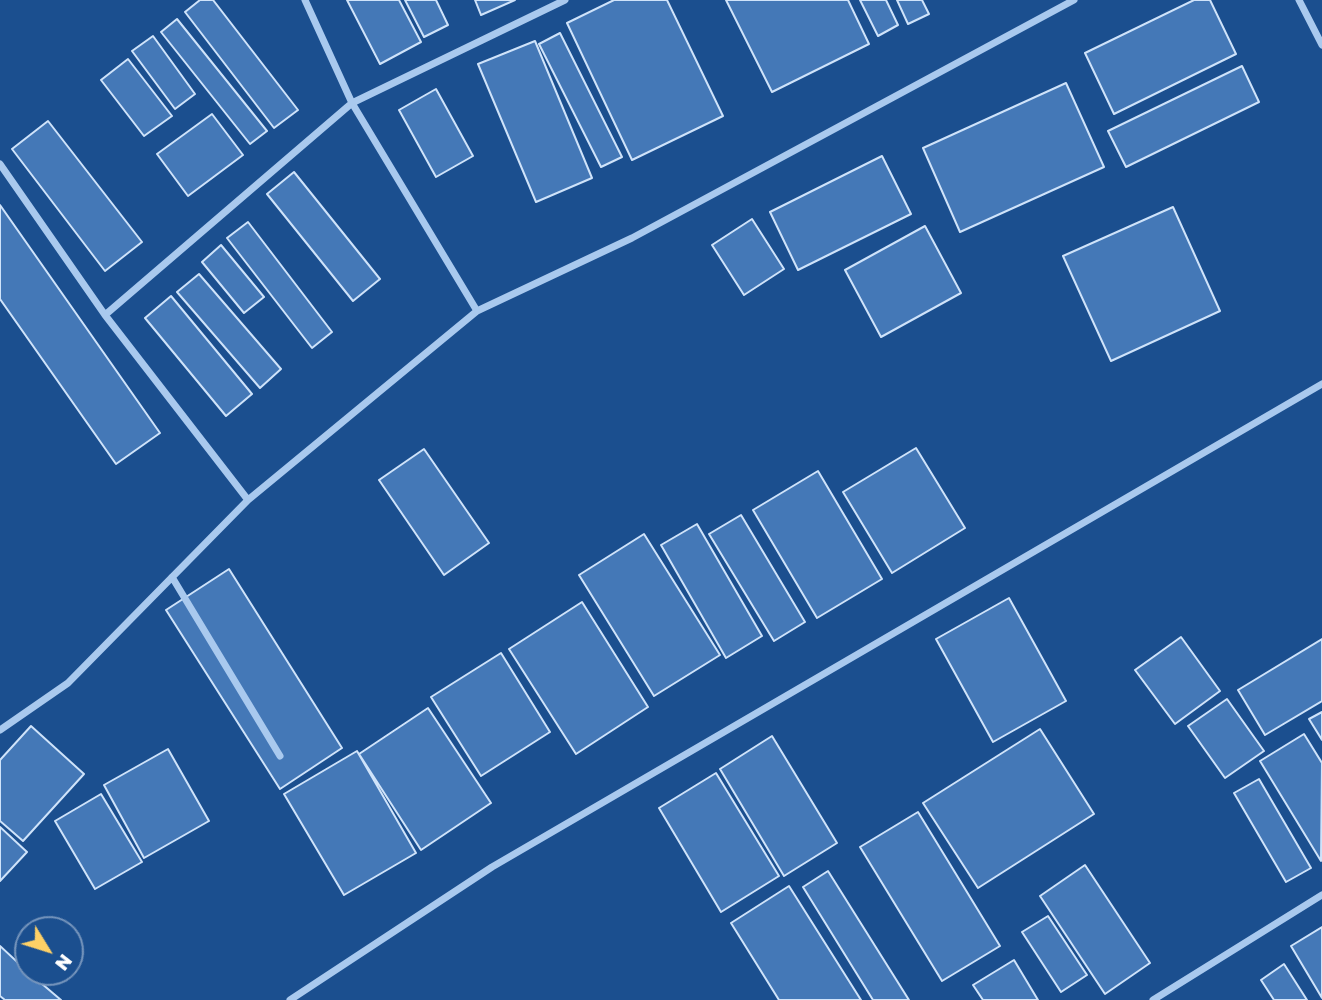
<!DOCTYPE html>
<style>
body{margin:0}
#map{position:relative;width:1322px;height:1000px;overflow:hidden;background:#1b4f8f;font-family:"Golos Text",sans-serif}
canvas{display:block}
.north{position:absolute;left:14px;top:916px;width:70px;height:70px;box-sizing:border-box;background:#1b4f8f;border:2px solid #7695bc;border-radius:50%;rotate:128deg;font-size:19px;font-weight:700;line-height:28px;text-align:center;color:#fff}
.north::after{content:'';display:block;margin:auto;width:24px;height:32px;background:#ffd166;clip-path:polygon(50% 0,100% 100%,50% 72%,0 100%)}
</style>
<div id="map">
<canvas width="1322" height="1000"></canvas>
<div class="north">N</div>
</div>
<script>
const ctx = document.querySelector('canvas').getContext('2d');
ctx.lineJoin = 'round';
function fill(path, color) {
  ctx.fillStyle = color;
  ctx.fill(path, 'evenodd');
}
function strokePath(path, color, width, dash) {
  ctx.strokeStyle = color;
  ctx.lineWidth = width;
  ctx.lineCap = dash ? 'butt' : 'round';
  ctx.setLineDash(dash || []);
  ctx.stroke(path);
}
const building = new Path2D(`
 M 200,0 L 213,0 L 298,110 L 274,128 L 185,12 Z
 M 347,0 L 399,0 L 421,42 L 380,64 Z
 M 405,0 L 436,0 L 448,25 L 424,37 Z
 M 475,0 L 515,0 L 481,15 Z
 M 614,0 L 667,0 L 723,116 L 632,160 L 567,23 Z
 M 726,0 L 848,0 L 869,44 L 772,92 Z
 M 860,0 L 886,0 L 898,25 L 878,36 Z
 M 897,0 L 922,0 L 929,14 L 908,24 Z
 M 1194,0 L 1210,0 L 1236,54 L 1114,114 L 1085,53 Z
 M 177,19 L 267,131 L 250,144 L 161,32 Z
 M 560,33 L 622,157 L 601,167 L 539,44 Z
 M 153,36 L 195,94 L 175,109 L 132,51 Z
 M 535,41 L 592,178 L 536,202 L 478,64 Z
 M 128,59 L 172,116 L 144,136 L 101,80 Z
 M 1242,66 L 1259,102 L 1126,167 L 1108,131 Z
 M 1066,83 L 1104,167 L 960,232 L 923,148 Z
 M 436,89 L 473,156 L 436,177 L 399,110 Z
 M 212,114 L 243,155 L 188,196 L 157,154 Z
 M 48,121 L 142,242 L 105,271 L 12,149 Z
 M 882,156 L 911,214 L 798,270 L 770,212 Z
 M 294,172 L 380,279 L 353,301 L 267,194 Z
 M 0,205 L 160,433 L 116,464 L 0,299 Z
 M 1173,207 L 1220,311 L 1111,361 L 1063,256 Z
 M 752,219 L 784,269 L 744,295 L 712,245 Z
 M 248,222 L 332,332 L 312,348 L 227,238 Z
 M 925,226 L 961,293 L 881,337 L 845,270 Z
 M 221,245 L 264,297 L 244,313 L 202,262 Z
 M 199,274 L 281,369 L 260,388 L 177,292 Z
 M 171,296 L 252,394 L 226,416 L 145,318 Z
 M 916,448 L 965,528 L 892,573 L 843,492 Z
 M 424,449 L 489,543 L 444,575 L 379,480 Z
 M 818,471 L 882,579 L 817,618 L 753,510 Z
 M 741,515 L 805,622 L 774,641 L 709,534 Z
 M 697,524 L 762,636 L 726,658 L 661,545 Z
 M 644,534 L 720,655 L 654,696 L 579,575 Z
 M 229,569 L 342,748 L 280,789 L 166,610 Z
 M 1009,598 L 1066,701 L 993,742 L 936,639 Z
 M 582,602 L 648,707 L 576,754 L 509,649 Z
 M 1181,637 L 1220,691 L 1175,724 L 1135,670 Z
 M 1322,639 L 1322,701 L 1265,735 L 1238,690 Z
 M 501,653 L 550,732 L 481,776 L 431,697 Z
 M 1227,699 L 1264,751 L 1225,778 L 1188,726 Z
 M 428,708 L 491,803 L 421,850 L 359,754 Z
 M 1322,712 L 1322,740 L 1309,719 Z
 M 31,726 L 84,774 L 23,841 L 0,821 L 0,760 Z
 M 1040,729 L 1094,814 L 978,888 L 923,803 Z
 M 1304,734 L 1322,763 L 1321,861 L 1260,761 Z
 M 772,736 L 837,843 L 784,876 L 720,769 Z
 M 168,749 L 209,821 L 144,858 L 104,785 Z
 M 357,751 L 416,853 L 344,895 L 284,794 Z
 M 716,773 L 779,876 L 721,912 L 659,808 Z
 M 1259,779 L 1311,868 L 1286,882 L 1234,793 Z
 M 101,794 L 142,862 L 95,889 L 55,821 Z
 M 918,812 L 1000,946 L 942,981 L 860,847 Z
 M 0,827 L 27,852 L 0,881 Z
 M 1085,865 L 1150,963 L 1105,994 L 1040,896 Z
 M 828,871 L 909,1000 L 873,1000 L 803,887 Z
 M 789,886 L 861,1000 L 779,1000 L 731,923 Z
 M 1048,916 L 1087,975 L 1061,992 L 1022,932 Z
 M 1322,927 L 1322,998 L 1291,946 Z
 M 0,946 L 28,972 L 61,1000 L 5,1000 L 0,996 Z
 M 1014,960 L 1038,1000 L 983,1000 L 973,985 Z
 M 1284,964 L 1307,1000 L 1274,1000 L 1261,980 Z`);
fill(building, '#4478b7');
strokePath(building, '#cfe3fa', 2);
strokePath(new Path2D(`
 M 305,0 L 352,103 L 477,311
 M 1299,0 L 1322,45
 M 0,164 L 105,315 L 248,500
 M 105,315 L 352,103 L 565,0
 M 172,577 L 280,756
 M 0,730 L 68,683 L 248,500 L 477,311 L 632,238 L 1074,0
 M 290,1000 L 492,867 L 1322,384
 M 1153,1000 L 1322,895`), '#a9c9ee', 7);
</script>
